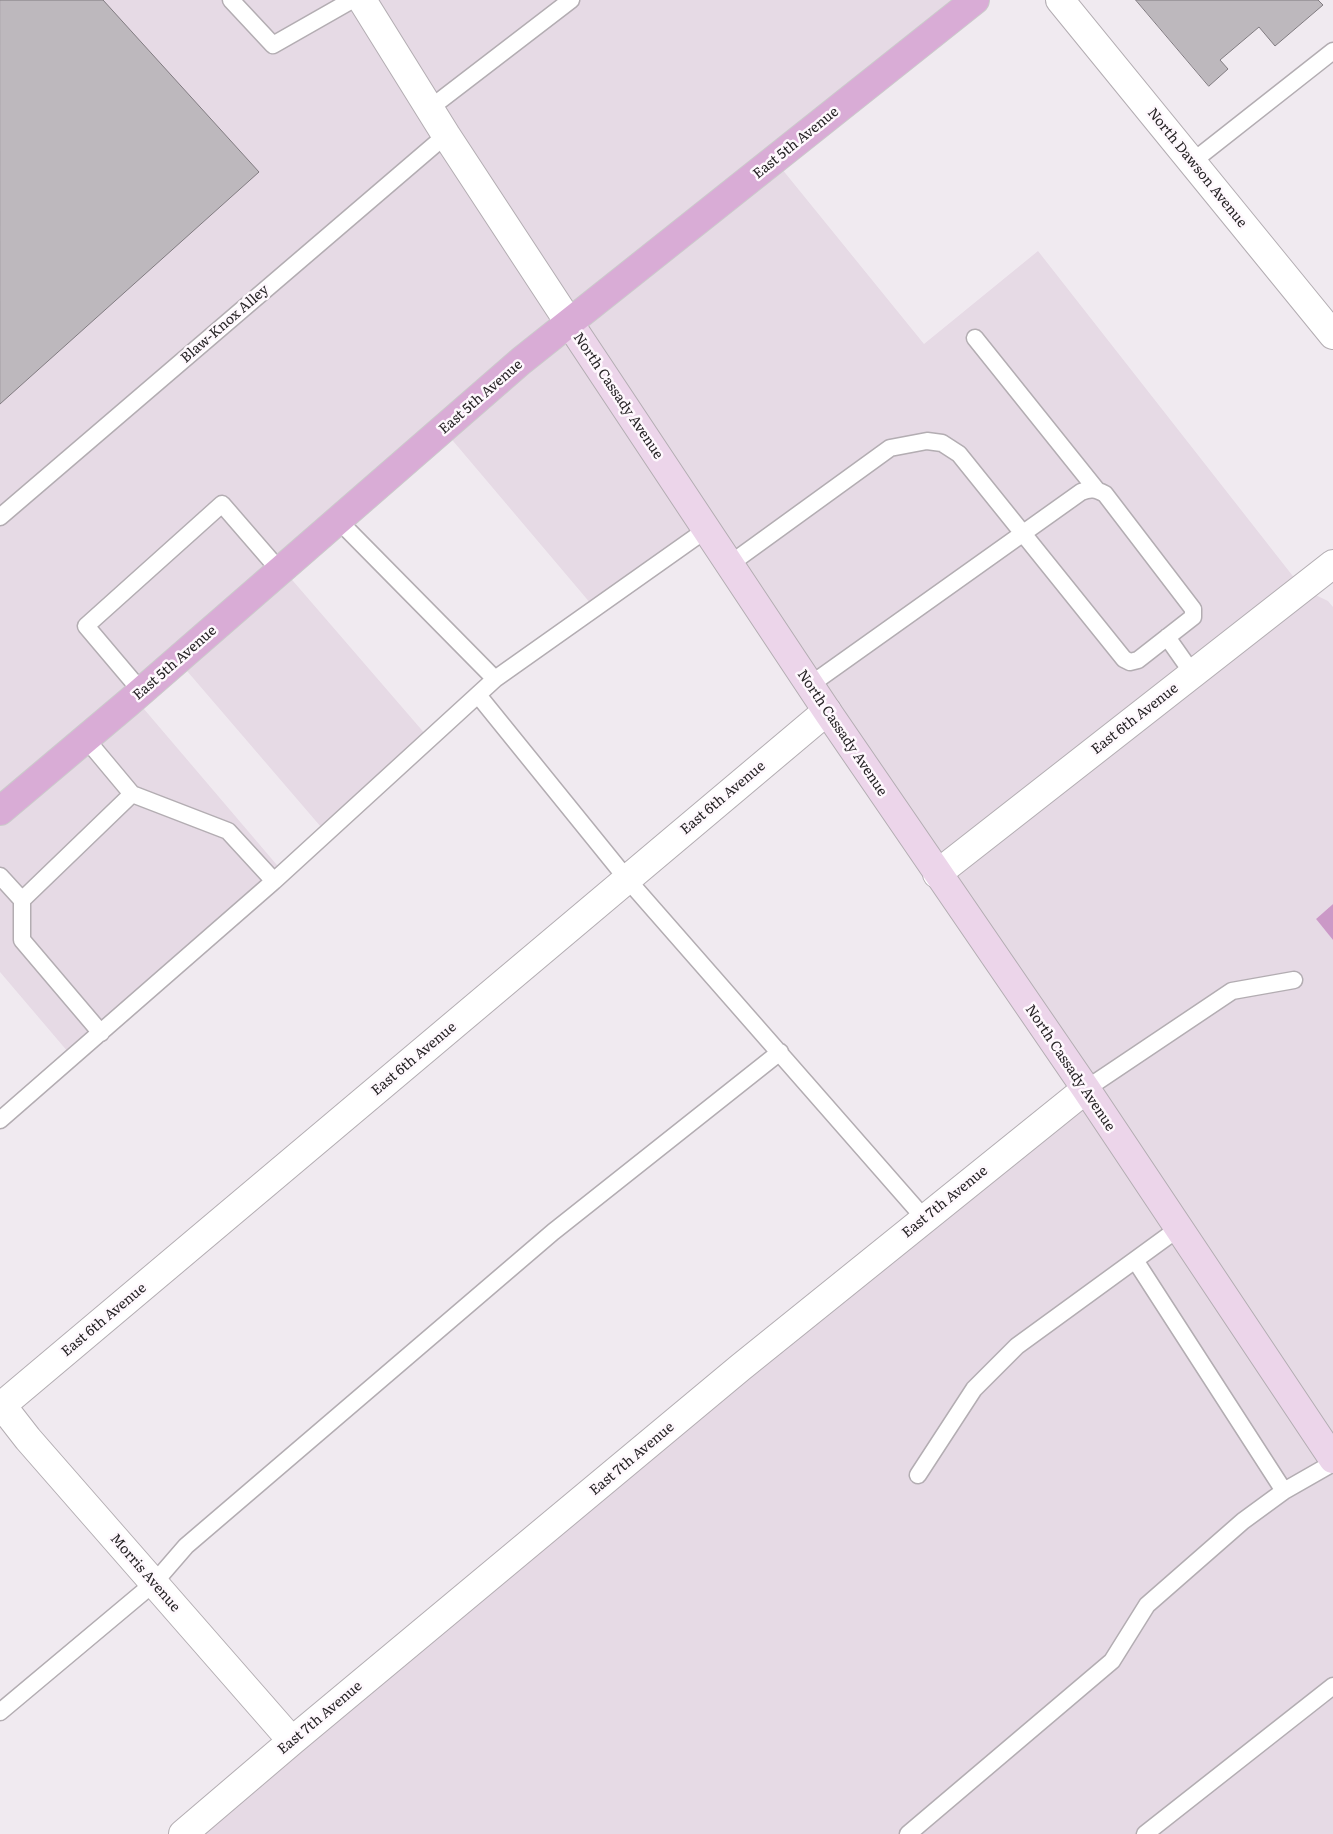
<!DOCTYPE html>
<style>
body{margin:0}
canvas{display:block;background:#f0eaf0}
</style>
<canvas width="1333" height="1834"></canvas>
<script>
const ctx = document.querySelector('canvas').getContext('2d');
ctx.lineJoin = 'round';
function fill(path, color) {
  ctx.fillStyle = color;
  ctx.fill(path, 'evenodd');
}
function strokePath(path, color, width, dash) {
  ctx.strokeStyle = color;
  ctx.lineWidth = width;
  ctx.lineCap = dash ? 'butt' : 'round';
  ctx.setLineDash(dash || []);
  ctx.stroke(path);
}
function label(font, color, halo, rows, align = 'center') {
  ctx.font = font + ' Literata,serif';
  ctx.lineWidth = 5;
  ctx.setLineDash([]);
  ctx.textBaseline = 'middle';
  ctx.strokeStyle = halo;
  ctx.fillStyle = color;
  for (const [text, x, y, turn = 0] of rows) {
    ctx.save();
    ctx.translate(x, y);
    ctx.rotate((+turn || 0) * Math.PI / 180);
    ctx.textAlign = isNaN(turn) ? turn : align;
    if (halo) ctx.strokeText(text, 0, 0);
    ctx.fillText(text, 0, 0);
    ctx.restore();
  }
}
fill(new Path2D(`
 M 0,0 L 979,0 L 773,158 L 924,344 L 1038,251 L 1303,589 L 1328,601 L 1333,607 L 1333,904 L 1316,919 L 1333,940 L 1333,1834 L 192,1834 L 1085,1095 L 709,523 L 597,611 L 448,435 L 287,574 L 433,743 L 327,834 L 181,664 L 138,702 L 288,878 L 74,1059 L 0,972 Z`), '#e6dae5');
fill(new Path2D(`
 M 1333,904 L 1333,940 L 1316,919 Z`), '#cb99c7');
const building = new Path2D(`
 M 0,0 L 103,0 L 259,172 L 0,404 Z
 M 1136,0 L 1318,0 L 1323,5 L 1275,46 L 1259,27 L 1220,60 L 1228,69 L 1209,86 Z`);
fill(building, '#bdb8bd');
strokePath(building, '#807b80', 1);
const service = new Path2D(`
 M 231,0 L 273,45 L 352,0
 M 429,109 L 571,0
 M 1192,162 L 1333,51
 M 975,338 L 1096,489
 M 0,517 L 446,135
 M 730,564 L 890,448 L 927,441 L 942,443 L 959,454 L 1124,659 L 1130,662 L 1138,660 L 1193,617 L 1193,609 L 1105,494 C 1096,489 1091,488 1081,492 L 810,685
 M 1167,637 L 1193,674
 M 495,679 L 707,529
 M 141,691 L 86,626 L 222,504 L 280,571
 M 478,695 L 627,879 L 925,1219
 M 132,794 L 228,831 L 274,881
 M 0,876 L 22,900 L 22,940 L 101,1033
 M 22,900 L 132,794 L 86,739
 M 1086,1089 L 1232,991 L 1294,980
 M 0,1120 L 274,881 L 495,679 L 338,520
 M 1135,1260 L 1284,1491 L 1333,1463
 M 918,1475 L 974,1389 L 1017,1346 L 1179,1228
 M 0,1712 L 154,1583 L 186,1546 L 553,1232 L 780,1052
 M 908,1834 L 1112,1661 L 1147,1605 L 1243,1521 L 1284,1491
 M 1145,1834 L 1333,1686`);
const minor = new Path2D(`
 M 1060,0 L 1333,335
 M 937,874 L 1333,564
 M 0,1403 L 28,1439 L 292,1741
 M 0,1407 L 827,711
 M 183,1834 L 292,1741 L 741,1367 L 1086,1089`);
const tertiary = new Path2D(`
 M 362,0 L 446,135 L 570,324`);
const secondary = new Path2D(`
 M 570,324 L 827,711 L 1086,1089 L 1333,1459`);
const primary = new Path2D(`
 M 0,811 L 128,703 L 521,361 L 975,0`);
strokePath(service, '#b3adb2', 19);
strokePath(minor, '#b3adb2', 30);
strokePath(tertiary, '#b3adb2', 30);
strokePath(secondary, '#b3adb2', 30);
strokePath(primary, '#cbcacb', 30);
strokePath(service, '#fff', 16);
strokePath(minor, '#fff', 28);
strokePath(tertiary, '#fff', 28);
strokePath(secondary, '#ecd5ea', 28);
strokePath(primary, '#d9acd6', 28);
label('14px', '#272426', '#fef8fd', [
 ["East 5th Avenue",796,143,-39],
 ["North Dawson Avenue",1197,168,51],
 ["Blaw-Knox Alley",225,324,-41],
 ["North Cassady Avenue",618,396,56],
 ["East 5th Avenue",481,397,-41],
 ["East 5th Avenue",175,663,-41],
 ["East 6th Avenue",1135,719,-38],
 ["North Cassady Avenue",842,733,56],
 ["East 6th Avenue",723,798,-40],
 ["East 6th Avenue",414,1059,-40],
 ["North Cassady Avenue",1070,1068,56],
 ["East 7th Avenue",945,1202,-39],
 ["East 6th Avenue",104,1320,-40],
 ["East 7th Avenue",632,1459,-40],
 ["Morris Avenue",145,1573,49],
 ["East 7th Avenue",320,1718,-40]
]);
</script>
